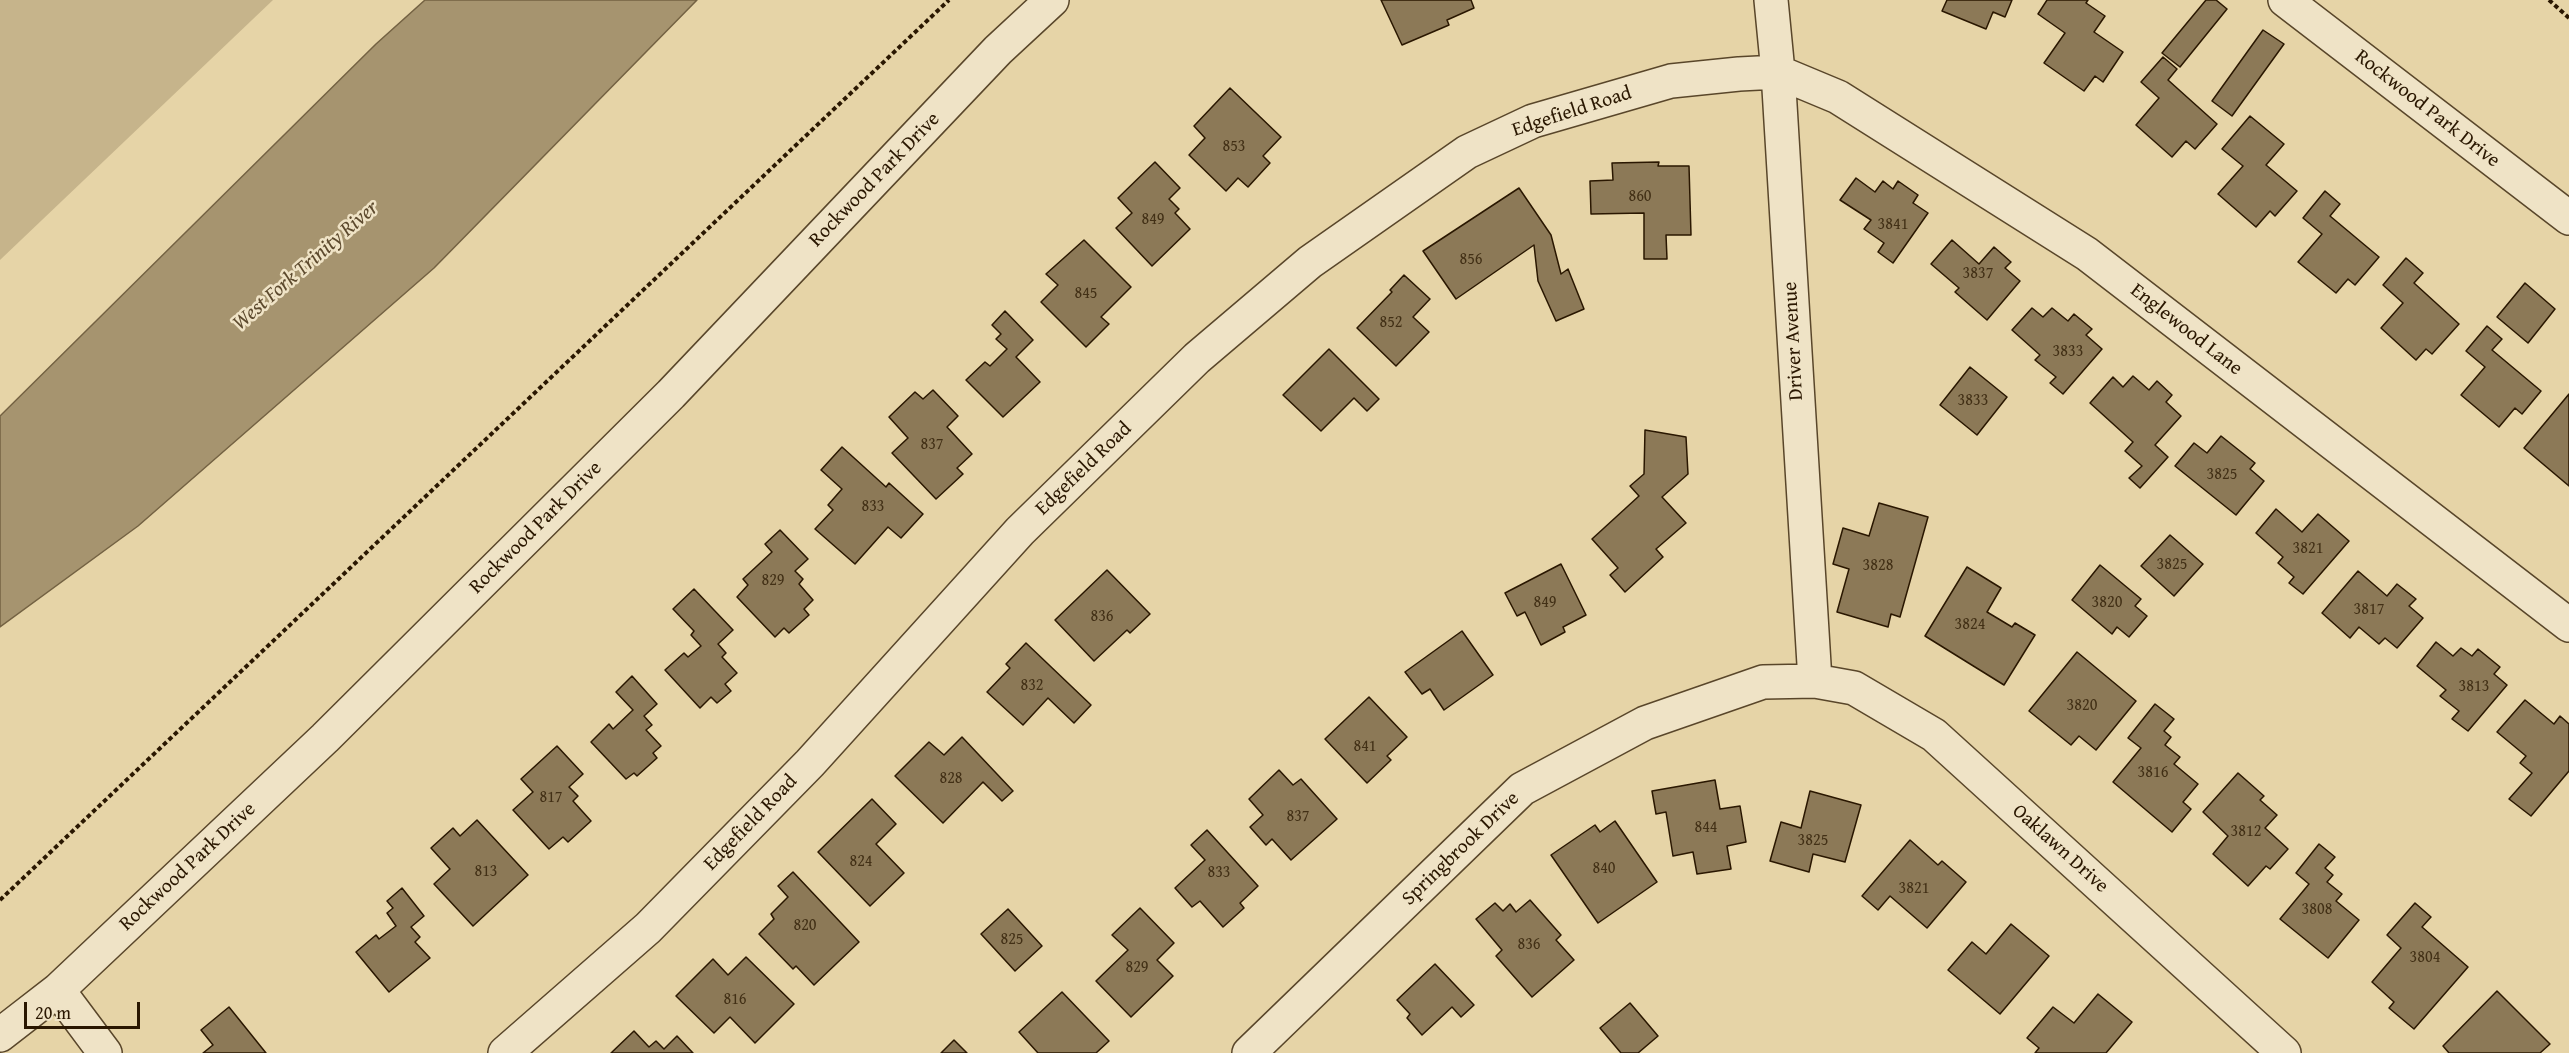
<!DOCTYPE html>
<style>
body{margin:0}
#map{position:relative;width:2569px;height:1053px;overflow:hidden;background:#e6d4a7;font-family:"Gentium Book Plus",serif}
canvas{display:block}
.scale{position:absolute;left:24px;top:1002px;width:116px;height:27px;box-sizing:border-box;border:3px solid #2a1701;border-top:0;padding-left:8px;font-size:18px;line-height:21px;white-space:nowrap;color:#2a1701;-webkit-text-stroke:4px #efe3c6;paint-order:stroke}
</style>
<div id="map">
<canvas width="2569" height="1053"></canvas>
<div class="scale">20 m</div>
</div>
<script>
const ctx = document.querySelector('canvas').getContext('2d');
ctx.lineJoin = 'round';
function fill(path, color) {
  ctx.fillStyle = color;
  ctx.fill(path, 'evenodd');
}
function strokePath(path, color, width, dash) {
  ctx.strokeStyle = color;
  ctx.lineWidth = width;
  ctx.lineCap = dash ? 'butt' : 'round';
  ctx.setLineDash(dash || []);
  ctx.stroke(path);
}
function label(font, color, halo, rows, align = 'center') {
  ctx.font = font + ' "Gentium Book Plus",serif';
  ctx.lineWidth = 5;
  ctx.setLineDash([]);
  ctx.textBaseline = 'middle';
  ctx.strokeStyle = halo;
  ctx.fillStyle = color;
  for (const [text, x, y, turn = 0] of rows) {
    ctx.save();
    ctx.translate(x, y);
    ctx.rotate((+turn || 0) * Math.PI / 180);
    ctx.textAlign = isNaN(turn) ? turn : align;
    if (halo) ctx.strokeText(text, 0, 0);
    ctx.fillText(text, 0, 0);
    ctx.restore();
  }
}
fill(new Path2D(`
 M 0,0 L 273,0 L 0,260 Z`), '#c6b48b');
const water = new Path2D(`
 M 425,0 L 697,0 L 434,268 L 138,526 L 0,627 L 0,416 L 376,44 Z`);
fill(water, '#a6946f');
strokePath(water, '#746243', 1.5);
const building = new Path2D(`
 M 1381,0 L 1471,0 L 1474,8 L 1447,20 L 1449,25 L 1402,45 Z
 M 1947,0 L 2012,0 L 2005,17 L 1993,12 L 1986,29 L 1942,11 Z
 M 2047,0 L 2088,0 L 2086,3 L 2105,16 L 2094,32 L 2123,52 L 2103,82 L 2095,76 L 2084,91 L 2044,63 L 2065,33 L 2038,14 Z
 M 2206,0 L 2216,0 L 2227,9 L 2180,67 L 2162,53 Z
 M 2263,30 L 2284,44 L 2232,116 L 2212,101 Z
 M 2163,57 L 2177,69 L 2168,80 L 2217,124 L 2195,149 L 2186,141 L 2172,157 L 2136,125 L 2159,98 L 2141,82 Z
 M 1230,88 L 1281,137 L 1263,156 L 1270,163 L 1248,187 L 1238,178 L 1226,191 L 1189,155 L 1205,138 L 1194,126 Z
 M 2250,116 L 2284,144 L 2266,165 L 2297,191 L 2275,216 L 2270,211 L 2256,227 L 2218,194 L 2243,166 L 2222,149 Z
 M 1155,162 L 1180,188 L 1169,199 L 1179,209 L 1175,213 L 1190,229 L 1152,266 L 1116,228 L 1132,213 L 1118,198 Z
 M 1659,162 L 1658,166 L 1689,166 L 1691,235 L 1666,235 L 1667,259 L 1644,259 L 1644,213 L 1591,214 L 1590,181 L 1613,180 L 1612,163 Z
 M 1856,178 L 1875,192 L 1883,181 L 1893,189 L 1898,181 L 1918,195 L 1913,203 L 1928,213 L 1893,263 L 1878,252 L 1884,243 L 1864,229 L 1871,220 L 1840,200 Z
 M 1519,188 L 1551,235 L 1561,274 L 1568,269 L 1584,309 L 1556,321 L 1538,281 L 1534,245 L 1456,299 L 1423,251 Z
 M 2325,191 L 2340,204 L 2330,216 L 2379,257 L 2355,285 L 2348,279 L 2336,293 L 2298,262 L 2322,234 L 2303,218 Z
 M 1084,240 L 1131,287 L 1101,317 L 1109,324 L 1086,347 L 1041,302 L 1058,285 L 1046,274 Z
 M 1952,240 L 1979,264 L 1994,247 L 2011,262 L 2005,268 L 2020,281 L 1987,320 L 1955,292 L 1959,288 L 1931,264 Z
 M 2406,258 L 2423,273 L 2414,283 L 2459,324 L 2432,354 L 2426,349 L 2416,360 L 2381,328 L 2403,303 L 2383,285 Z
 M 1404,275 L 1430,299 L 1413,317 L 1429,332 L 1396,366 L 1357,328 L 1392,292 L 1390,290 Z
 M 2525,283 L 2555,309 L 2528,343 L 2497,317 Z
 M 2032,308 L 2043,317 L 2052,308 L 2068,321 L 2074,314 L 2092,329 L 2086,335 L 2102,349 L 2063,394 L 2050,383 L 2056,377 L 2035,360 L 2040,355 L 2012,330 Z
 M 1005,311 L 1033,340 L 1016,357 L 1040,382 L 1003,417 L 966,380 L 985,362 L 990,366 L 1007,349 L 996,339 L 1001,334 L 992,325 Z
 M 2487,326 L 2502,339 L 2492,350 L 2541,391 L 2522,414 L 2515,408 L 2499,427 L 2461,395 L 2485,367 L 2466,351 Z
 M 1329,349 L 1379,399 L 1367,411 L 1354,398 L 1321,431 L 1283,395 Z
 M 1970,367 L 2007,397 L 1977,435 L 1940,405 Z
 M 2133,376 L 2149,390 L 2157,381 L 2172,395 L 2166,402 L 2181,416 L 2155,445 L 2168,457 L 2140,488 L 2129,478 L 2142,466 L 2125,451 L 2133,442 L 2090,403 L 2113,377 L 2123,387 Z
 M 933,390 L 958,416 L 947,427 L 972,454 L 957,468 L 963,474 L 936,499 L 892,453 L 908,438 L 889,417 L 915,392 L 923,399 Z
 M 2569,394 L 2569,486 L 2524,448 Z
 M 1645,430 L 1686,437 L 1688,474 L 1662,497 L 1686,523 L 1656,549 L 1663,557 L 1625,592 L 1610,575 L 1618,568 L 1592,539 L 1639,496 L 1630,486 L 1644,474 Z
 M 2221,436 L 2255,463 L 2250,469 L 2264,481 L 2236,515 L 2175,466 L 2194,443 L 2207,453 Z
 M 842,447 L 886,487 L 889,483 L 923,514 L 901,538 L 888,527 L 855,564 L 815,529 L 833,510 L 828,505 L 842,489 L 821,470 Z
 M 1879,503 L 1928,517 L 1900,617 L 1891,614 L 1888,627 L 1837,612 L 1849,569 L 1833,564 L 1843,528 L 1869,536 Z
 M 2276,509 L 2302,532 L 2318,514 L 2349,541 L 2303,594 L 2289,583 L 2294,577 L 2278,563 L 2283,557 L 2256,533 Z
 M 780,530 L 808,559 L 795,571 L 803,579 L 799,584 L 813,600 L 804,609 L 809,615 L 789,633 L 784,628 L 775,637 L 737,597 L 748,585 L 743,579 L 772,552 L 765,544 Z
 M 2170,535 L 2203,564 L 2174,596 L 2141,566 Z
 M 1561,564 L 1586,615 L 1563,627 L 1565,632 L 1541,645 L 1525,612 L 1517,616 L 1505,593 Z
 M 2100,565 L 2141,599 L 2135,606 L 2147,616 L 2129,637 L 2117,627 L 2112,634 L 2072,600 Z
 M 1967,567 L 2001,588 L 1987,612 L 2012,627 L 2015,623 L 2035,635 L 2004,685 L 1925,636 Z
 M 1107,570 L 1150,614 L 1130,633 L 1127,630 L 1094,661 L 1055,620 Z
 M 2358,571 L 2387,596 L 2397,584 L 2416,599 L 2409,606 L 2423,618 L 2397,648 L 2385,638 L 2379,644 L 2359,627 L 2350,638 L 2322,613 Z
 M 694,589 L 733,630 L 718,644 L 726,653 L 722,657 L 737,673 L 725,684 L 731,691 L 717,703 L 711,697 L 700,708 L 665,670 L 684,653 L 688,657 L 701,646 L 691,635 L 694,631 L 673,609 Z
 M 1462,631 L 1493,675 L 1444,710 L 1430,689 L 1422,694 L 1405,672 Z
 M 2436,642 L 2453,656 L 2461,648 L 2472,656 L 2478,649 L 2500,667 L 2494,674 L 2507,685 L 2468,731 L 2452,719 L 2459,711 L 2440,696 L 2446,690 L 2417,666 Z
 M 1026,643 L 1091,705 L 1074,723 L 1048,698 L 1023,725 L 987,692 L 1010,668 L 1006,664 Z
 M 2077,652 L 2136,701 L 2096,750 L 2079,736 L 2071,745 L 2029,711 Z
 M 632,676 L 657,704 L 644,716 L 652,725 L 646,730 L 661,746 L 653,753 L 657,758 L 637,776 L 634,773 L 626,779 L 591,742 L 609,724 L 613,729 L 633,710 L 616,692 Z
 M 1369,697 L 1407,737 L 1387,756 L 1391,760 L 1367,783 L 1325,739 Z
 M 2525,700 L 2554,724 L 2560,716 L 2569,724 L 2569,771 L 2531,816 L 2509,799 L 2532,773 L 2520,763 L 2526,756 L 2497,732 Z
 M 2155,704 L 2174,719 L 2164,731 L 2171,737 L 2165,745 L 2180,757 L 2174,764 L 2198,784 L 2183,802 L 2191,809 L 2172,832 L 2113,782 L 2141,748 L 2128,738 Z
 M 962,737 L 1013,791 L 1002,801 L 983,782 L 943,823 L 895,776 L 929,742 L 944,755 Z
 M 557,746 L 583,774 L 569,787 L 578,796 L 573,801 L 591,821 L 568,842 L 563,837 L 549,849 L 513,810 L 533,792 L 521,779 Z
 M 1279,770 L 1293,785 L 1301,779 L 1337,819 L 1291,860 L 1272,839 L 1266,845 L 1250,827 L 1263,815 L 1249,799 Z
 M 2238,773 L 2264,796 L 2260,800 L 2277,815 L 2265,828 L 2288,849 L 2270,869 L 2266,866 L 2248,886 L 2213,854 L 2228,836 L 2203,812 Z
 M 1715,780 L 1720,809 L 1740,806 L 1746,842 L 1727,846 L 1731,869 L 1697,874 L 1693,852 L 1673,856 L 1666,812 L 1656,814 L 1652,791 Z
 M 1810,791 L 1861,805 L 1845,862 L 1813,854 L 1809,872 L 1770,861 L 1781,822 L 1801,828 Z
 M 872,799 L 896,824 L 876,844 L 904,873 L 870,906 L 818,852 Z
 M 477,820 L 528,875 L 473,926 L 434,884 L 450,869 L 431,848 L 453,828 L 460,836 Z
 M 1615,821 L 1657,882 L 1598,923 L 1551,855 L 1595,825 L 1600,832 Z
 M 1207,830 L 1258,886 L 1240,903 L 1244,908 L 1223,927 L 1200,901 L 1192,907 L 1175,888 L 1205,860 L 1191,845 Z
 M 1910,840 L 1938,865 L 1942,861 L 1966,882 L 1927,928 L 1890,896 L 1878,910 L 1862,896 Z
 M 2319,844 L 2335,857 L 2325,868 L 2333,875 L 2327,882 L 2342,894 L 2336,901 L 2359,920 L 2328,958 L 2280,919 L 2309,884 L 2296,873 Z
 M 793,872 L 859,942 L 814,985 L 796,966 L 793,969 L 759,934 L 774,919 L 771,914 L 788,897 L 778,886 Z
 M 402,888 L 424,916 L 411,927 L 420,937 L 415,942 L 430,958 L 389,992 L 356,952 L 376,935 L 379,939 L 396,926 L 387,913 L 393,908 L 387,901 Z
 M 1530,900 L 1561,935 L 1556,940 L 1574,960 L 1532,997 L 1496,956 L 1502,950 L 1476,919 L 1495,903 L 1503,911 L 1510,904 L 1516,912 Z
 M 2415,903 L 2431,917 L 2422,927 L 2468,967 L 2414,1029 L 2389,1008 L 2394,1002 L 2372,982 L 2401,948 L 2387,935 Z
 M 1140,908 L 1174,943 L 1157,960 L 1173,976 L 1131,1017 L 1096,981 L 1128,950 L 1112,935 Z
 M 1008,909 L 1042,946 L 1015,971 L 981,934 Z
 M 2011,924 L 2049,956 L 2000,1014 L 1948,970 L 1972,942 L 1986,954 Z
 M 746,957 L 794,1004 L 755,1043 L 730,1017 L 714,1033 L 676,996 L 713,959 L 728,975 Z
 M 1435,964 L 1474,1005 L 1461,1017 L 1452,1007 L 1422,1035 L 1407,1018 L 1410,1014 L 1397,1000 Z
 M 2497,991 L 2550,1044 L 2540,1053 L 2449,1053 L 2443,1046 Z
 M 1062,992 L 1109,1041 L 1096,1053 L 1038,1053 L 1019,1032 Z
 M 2098,994 L 2132,1022 L 2106,1053 L 2035,1053 L 2039,1048 L 2027,1038 L 2053,1007 L 2074,1023 Z
 M 1630,1003 L 1658,1036 L 1638,1053 L 1621,1053 L 1600,1028 Z
 M 229,1007 L 266,1053 L 203,1053 L 213,1045 L 201,1030 Z
 M 634,1031 L 649,1047 L 656,1041 L 664,1049 L 677,1036 L 693,1053 L 611,1053 Z
 M 954,1040 L 967,1053 L 941,1053 Z`);
fill(building, '#8c7957');
strokePath(building, '#2a1701', 1.5);
const minor = new Path2D(`
 M 1771,0 L 1778,72 L 1815,681
 M 2285,0 L 2569,218
 M 58,990 L 105,1053
 M 0,1035 L 58,990 L 325,738 L 671,394 L 998,50 L 1052,0
 M 505,1053 L 648,928 L 810,763 L 1020,531 L 1197,358 L 1310,262 L 1467,152 L 1533,121 L 1671,81 L 1739,74 L 1778,72 L 1838,97 L 2087,254 L 2569,625
 M 1249,1053 L 1522,789 L 1645,723 L 1763,682 L 1815,681 L 1854,688 L 1934,735 L 2284,1053`);
strokePath(minor, '#59462a', 36);
strokePath(new Path2D(`
 M 2549,0 L 2569,18
 M 0,900 L 949,0`), '#2a1701', 4, [4.5, 3]);
strokePath(minor, '#efe3c6', 33);
label('16px', '#423016', null, [
 ["853",1234,147],
 ["860",1640,197],
 ["849",1153,220],
 ["3841",1893,225],
 ["856",1471,260],
 ["3837",1978,274],
 ["845",1086,294],
 ["852",1391,323],
 ["3833",2068,352],
 ["3833",1973,401],
 ["837",932,445],
 ["3825",2222,475],
 ["833",873,507],
 ["3821",2308,549],
 ["3825",2172,565],
 ["3828",1878,566],
 ["829",773,581],
 ["849",1545,603],
 ["3820",2107,603],
 ["3817",2369,610],
 ["836",1102,617],
 ["3824",1970,625],
 ["832",1032,686],
 ["3813",2474,687],
 ["3820",2082,706],
 ["841",1365,747],
 ["3816",2153,773],
 ["828",951,779],
 ["817",551,798],
 ["837",1298,817],
 ["844",1706,828],
 ["3812",2246,832],
 ["3825",1813,841],
 ["824",861,862],
 ["840",1604,869],
 ["813",486,872],
 ["833",1219,873],
 ["3821",1914,889],
 ["3808",2317,910],
 ["820",805,926],
 ["825",1012,940],
 ["836",1529,945],
 ["3804",2425,958],
 ["829",1137,968],
 ["816",735,1000]
]);
label('20px', '#2a1701', '#efe3c6', [
 ["Rockwood Park Drive",2427,109,38],
 ["Edgefield Road",1572,112,-18],
 ["Rockwood Park Drive",875,180,-46],
 ["Englewood Lane",2186,330,38],
 ["Driver Avenue",1794,341,-93],
 ["Edgefield Road",1084,469,-44],
 ["Rockwood Park Drive",536,528,-45],
 ["Edgefield Road",751,823,-46],
 ["Springbrook Drive",1461,849,-44],
 ["Oaklawn Drive",2060,849,42],
 ["Rockwood Park Drive",188,867,-43]
]);
label('italic 21px', '#5c492d', '#efe3c6', [
 ["West Fork Trinity River",306,266,-41]
]);
</script>
